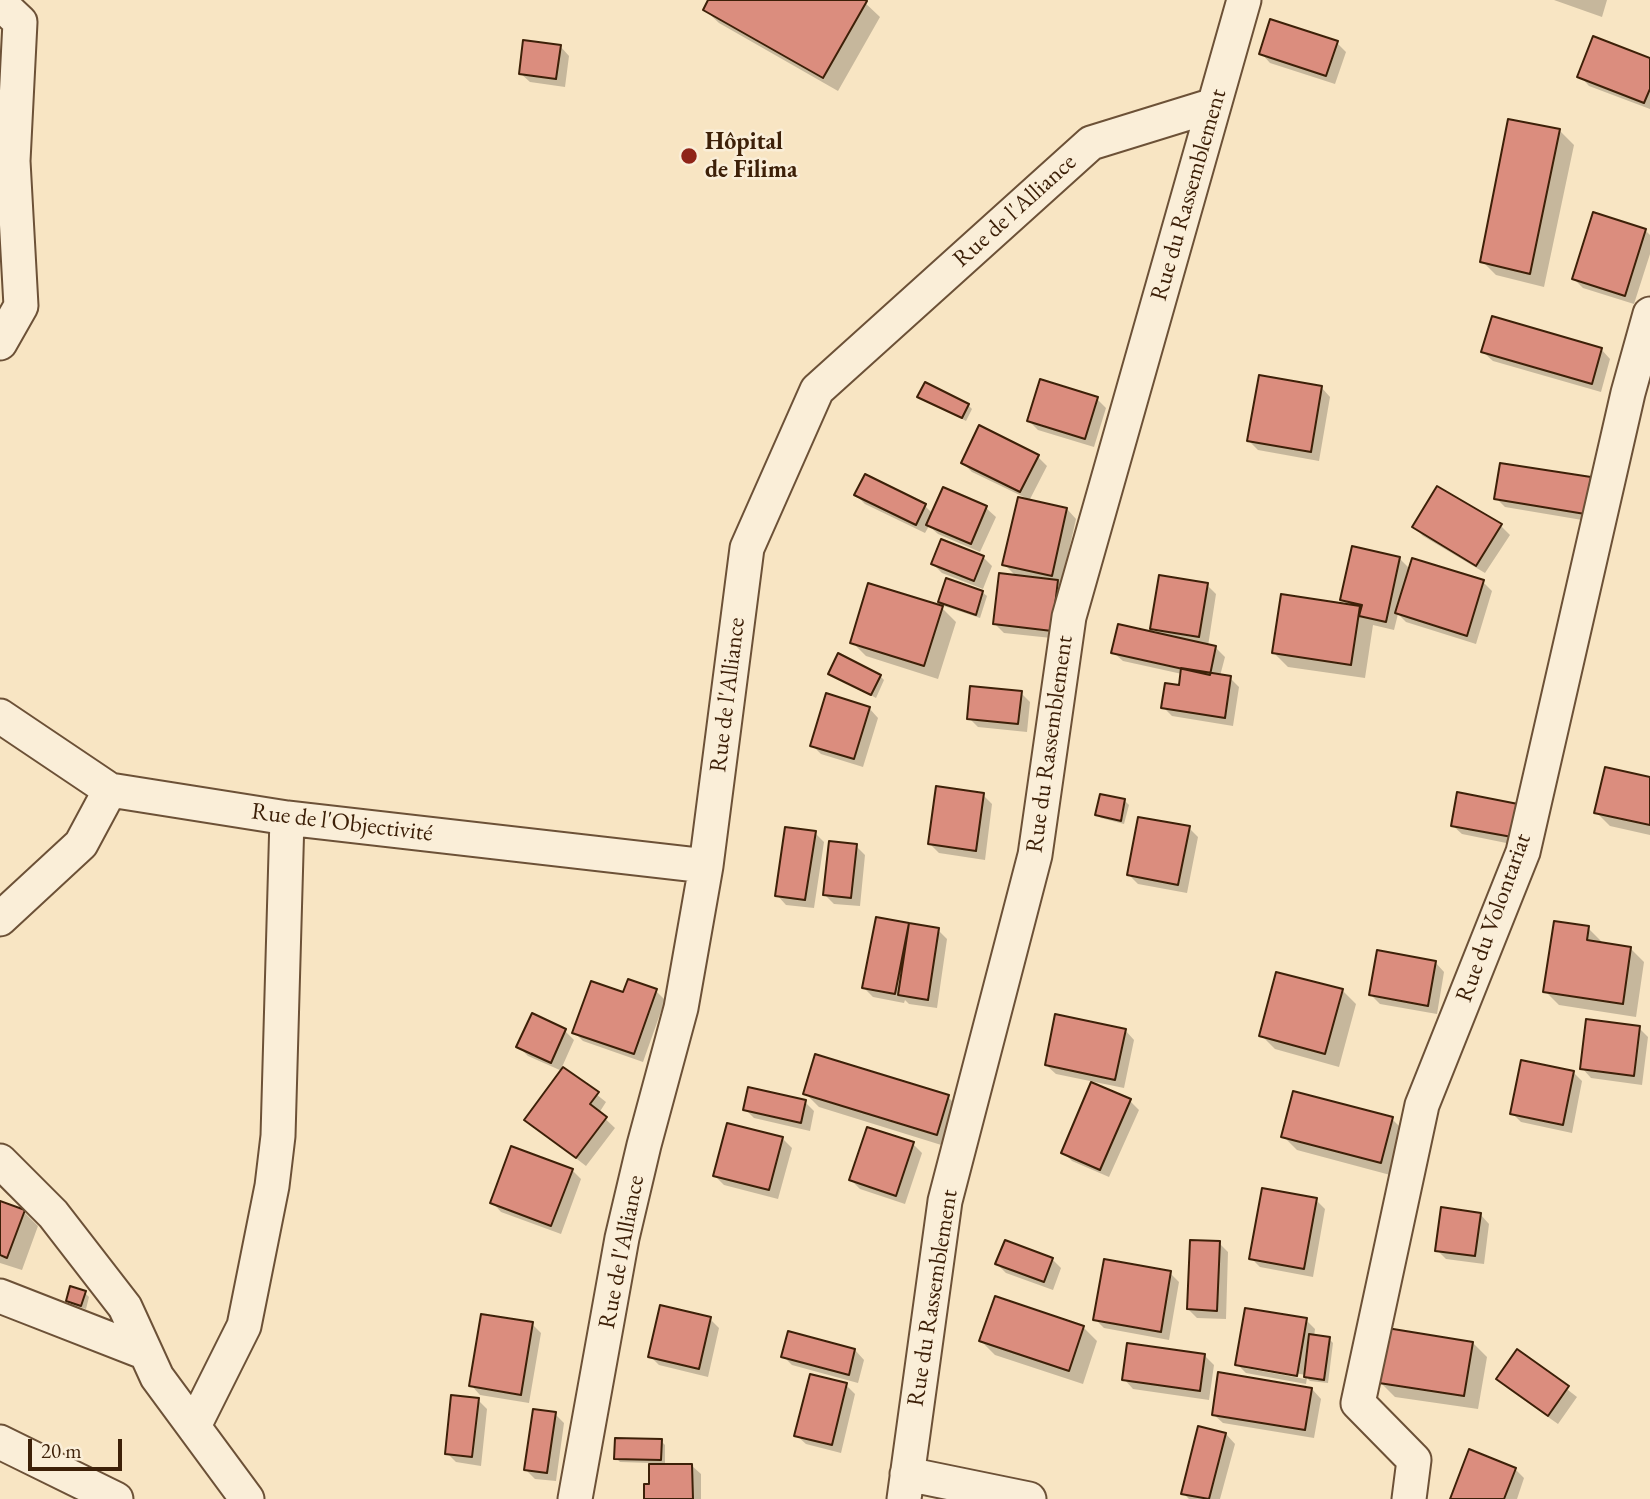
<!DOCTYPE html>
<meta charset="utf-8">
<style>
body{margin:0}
#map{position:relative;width:1650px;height:1499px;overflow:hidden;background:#f8e5c3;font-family:"EB Garamond",serif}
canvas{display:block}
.scale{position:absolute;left:28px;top:1439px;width:94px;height:32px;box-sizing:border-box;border:4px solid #3d2008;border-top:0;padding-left:9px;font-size:21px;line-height:24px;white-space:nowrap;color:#3d2008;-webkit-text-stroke:5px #faeed8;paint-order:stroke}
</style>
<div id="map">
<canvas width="1650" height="1499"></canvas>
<div class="scale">20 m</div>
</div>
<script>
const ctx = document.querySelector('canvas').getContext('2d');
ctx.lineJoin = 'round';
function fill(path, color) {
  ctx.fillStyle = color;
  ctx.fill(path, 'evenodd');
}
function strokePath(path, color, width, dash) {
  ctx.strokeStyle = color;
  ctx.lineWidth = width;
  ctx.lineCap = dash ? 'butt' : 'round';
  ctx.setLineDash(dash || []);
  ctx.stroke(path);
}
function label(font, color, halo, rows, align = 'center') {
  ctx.font = font + ' "EB Garamond",serif';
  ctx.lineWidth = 5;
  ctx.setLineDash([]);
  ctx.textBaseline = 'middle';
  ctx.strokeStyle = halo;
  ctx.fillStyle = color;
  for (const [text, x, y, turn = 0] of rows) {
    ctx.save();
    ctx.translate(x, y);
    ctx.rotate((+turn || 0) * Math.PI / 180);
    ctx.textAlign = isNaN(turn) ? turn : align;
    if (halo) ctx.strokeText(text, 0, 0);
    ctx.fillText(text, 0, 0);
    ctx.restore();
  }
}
fill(new Path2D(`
 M 710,0 L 862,0 L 880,17 L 838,91 L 719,23 L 705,10 Z
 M 1554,0 L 1607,0 L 1602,17 Z
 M 1337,43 L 1346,52 L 1335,84 L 1270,63 L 1261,53 Z
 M 560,46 L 569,56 L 565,87 L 530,82 L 520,73 Z
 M 1650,60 L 1650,109 L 1589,86 L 1580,76 Z
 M 1560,131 L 1574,145 L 1544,287 L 1496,275 L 1482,261 Z
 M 1645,230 L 1650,235 L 1650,254 L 1634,304 L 1583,288 L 1574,279 Z
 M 1601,349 L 1610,359 L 1601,392 L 1493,361 L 1483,352 Z
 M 1321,387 L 1330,397 L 1319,461 L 1258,450 L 1249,441 Z
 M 919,396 L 968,405 L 972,409 L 966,421 Z
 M 1097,399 L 1106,408 L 1094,447 L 1038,430 L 1029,421 Z
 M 1038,457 L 1047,466 L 1029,501 L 1067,509 L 1076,519 L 1061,585 L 1066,591 L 1061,639 L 1004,633 L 995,624 L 1017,577 L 1004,564 L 1028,499 L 972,472 L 963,463 Z
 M 865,476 L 925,506 L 933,514 L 944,489 L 986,508 L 996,517 L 980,552 L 938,534 L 929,526 L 925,533 L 865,504 L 856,495 Z
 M 1590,479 L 1599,488 L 1594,522 L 1505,507 L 1496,498 Z
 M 1501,526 L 1510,535 L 1485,573 L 1423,536 L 1414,527 Z
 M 983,557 L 992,566 L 983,589 L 942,573 L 933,564 Z
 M 1399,558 L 1410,569 L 1483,582 L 1492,591 L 1476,644 L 1406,622 L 1398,614 L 1394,630 L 1373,625 L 1365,678 L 1288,667 L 1274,653 L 1349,606 L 1342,599 Z
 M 1207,585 L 1216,594 L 1208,646 L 1216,648 L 1225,657 L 1220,676 L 1230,678 L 1239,687 L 1233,726 L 1172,716 L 1163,707 L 1180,687 L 1182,674 L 1123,661 L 1113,652 L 1159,635 L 1152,628 Z
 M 982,592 L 987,596 L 980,618 L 944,606 L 940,602 Z
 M 942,608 L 956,622 L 938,679 L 866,656 L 852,642 Z
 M 830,673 L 880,676 L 884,680 L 876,698 Z
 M 1021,693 L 1030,702 L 1027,732 L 978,727 L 969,718 Z
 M 869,708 L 878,718 L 863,767 L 821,754 L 812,745 Z
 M 1650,779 L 1650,835 L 1610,826 L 1596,812 Z
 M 1459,794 L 1521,846 L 1462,834 L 1452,825 Z
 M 983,795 L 992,804 L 985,860 L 939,853 L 930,844 Z
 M 1125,801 L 1129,805 L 1124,824 L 1101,818 L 1097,814 Z
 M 1189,828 L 1198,837 L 1187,893 L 1138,884 L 1129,875 Z
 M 815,833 L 824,842 L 814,908 L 786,905 L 777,895 Z
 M 856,846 L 865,855 L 860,906 L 834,904 L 825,895 Z
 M 877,919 L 938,930 L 947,939 L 937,1008 L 909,1004 L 905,1000 L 904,1003 L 873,997 L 864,988 Z
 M 1588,928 L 1602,942 L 1602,944 L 1630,948 L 1644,962 L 1636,1017 L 1559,1005 L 1545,991 Z
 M 1435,962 L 1444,972 L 1437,1014 L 1380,1004 L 1371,995 Z
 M 1342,990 L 1356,1004 L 1339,1067 L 1275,1049 L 1261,1035 Z
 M 656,991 L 665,1000 L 643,1062 L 583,1041 L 574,1032 L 624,995 Z
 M 533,1016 L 565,1031 L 574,1040 L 562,1067 L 606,1102 L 599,1113 L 615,1128 L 586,1166 L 526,1120 L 562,1071 L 528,1056 L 518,1046 Z
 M 1639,1028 L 1648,1037 L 1642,1085 L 1591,1078 L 1582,1068 Z
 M 1125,1030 L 1134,1040 L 1124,1088 L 1056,1074 L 1046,1065 Z
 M 1573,1072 L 1582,1081 L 1572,1133 L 1521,1122 L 1512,1113 Z
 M 805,1093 L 948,1097 L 962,1111 L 951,1148 L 819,1107 Z
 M 1130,1101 L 1139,1110 L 1109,1177 L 1072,1161 L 1063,1152 Z
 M 805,1102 L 814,1111 L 810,1131 L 754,1118 L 745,1109 Z
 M 1392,1119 L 1406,1133 L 1394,1176 L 1297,1150 L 1283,1136 Z
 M 729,1125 L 783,1139 L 792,1148 L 778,1199 L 724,1185 L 715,1176 Z
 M 913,1144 L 922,1153 L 905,1204 L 860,1189 L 851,1180 Z
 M 572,1170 L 581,1179 L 561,1234 L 501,1212 L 492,1202 Z
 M 1316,1200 L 1325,1209 L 1313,1277 L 1260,1267 L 1251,1258 Z
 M 0,1203 L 24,1212 L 38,1226 L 22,1270 L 0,1263 Z
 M 1480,1214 L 1489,1224 L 1484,1264 L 1446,1259 L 1437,1250 Z
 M 1219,1243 L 1228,1252 L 1226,1319 L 1197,1318 L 1188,1309 Z
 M 1052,1259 L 1061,1268 L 1053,1290 L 1006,1273 L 997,1264 Z
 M 1170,1273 L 1179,1282 L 1169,1340 L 1104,1328 L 1095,1319 Z
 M 85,1293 L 89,1297 L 86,1309 L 72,1305 L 68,1301 Z
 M 710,1319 L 719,1328 L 708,1377 L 659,1365 L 650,1356 Z
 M 1306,1320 L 1315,1329 L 1314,1337 L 1329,1339 L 1333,1343 L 1328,1383 L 1310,1381 L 1307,1378 L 1306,1384 L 1246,1373 L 1237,1364 ZM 1245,1365 L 1306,1375 L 1305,1379 L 1245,1368 Z
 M 532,1324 L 541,1333 L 529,1403 L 480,1395 L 471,1385 Z
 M 1083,1327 L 1097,1341 L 1083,1384 L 995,1355 L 981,1341 Z
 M 1473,1343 L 1487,1357 L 1478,1409 L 1395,1397 L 1381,1383 Z
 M 855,1350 L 864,1360 L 858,1383 L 792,1365 L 783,1356 Z
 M 1518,1351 L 1577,1397 L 1558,1424 L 1507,1388 L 1498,1379 Z
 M 1205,1356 L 1214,1365 L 1209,1400 L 1133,1389 L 1124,1379 Z
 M 846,1385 L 855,1394 L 841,1453 L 806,1444 L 796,1435 Z
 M 1312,1389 L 1321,1399 L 1314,1438 L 1223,1423 L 1213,1414 Z
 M 478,1400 L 487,1409 L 481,1466 L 456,1462 L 447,1453 Z
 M 555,1414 L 564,1423 L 556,1481 L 535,1479 L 526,1470 Z
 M 1226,1434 L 1235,1444 L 1220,1499 L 1189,1499 L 1183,1493 Z
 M 661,1441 L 665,1445 L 665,1466 L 691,1465 L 701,1474 L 701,1499 L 646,1499 L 651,1486 L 651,1463 L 620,1462 L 616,1458 Z
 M 1515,1469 L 1524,1478 L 1517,1499 L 1452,1499 Z`), '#0003');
const building = new Path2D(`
 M 708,0 L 865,0 L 867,1 L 823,78 L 703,10 Z
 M 1270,19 L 1338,41 L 1326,76 L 1259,54 Z
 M 1593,36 L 1650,58 L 1650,89 L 1644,103 L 1577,77 Z
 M 523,40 L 561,45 L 556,79 L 519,74 Z
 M 1508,119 L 1560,129 L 1530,274 L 1480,262 Z
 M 1593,212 L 1646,229 L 1625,296 L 1572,279 Z
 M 1492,316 L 1602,348 L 1592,384 L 1481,352 Z
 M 1259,375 L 1322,386 L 1311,452 L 1247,441 Z
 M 1040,379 L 1098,397 L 1085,439 L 1027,421 Z
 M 925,382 L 969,404 L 962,418 L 917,397 Z
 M 979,425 L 1039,455 L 1020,492 L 961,463 Z
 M 1500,463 L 1591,477 L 1585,514 L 1494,499 Z
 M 865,474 L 926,504 L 916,525 L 854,495 Z
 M 1437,486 L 1502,524 L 1476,566 L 1412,527 Z
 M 943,487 L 987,506 L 971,544 L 926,525 Z
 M 1018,497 L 1067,508 L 1052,576 L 1002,565 Z
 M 941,539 L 984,556 L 974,581 L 931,564 Z
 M 1352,546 L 1400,557 L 1386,622 L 1359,616 L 1362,605 L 1340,600 Z
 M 1412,558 L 1484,580 L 1467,636 L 1395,613 Z
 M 999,573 L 1058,580 L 1052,631 L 993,624 Z
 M 1159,575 L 1208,583 L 1199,637 L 1150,629 Z
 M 946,578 L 983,591 L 976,615 L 938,602 Z
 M 868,583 L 943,606 L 924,666 L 850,643 Z
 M 1281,594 L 1360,606 L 1351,665 L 1272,653 Z
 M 1118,624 L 1216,646 L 1210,675 L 1111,653 Z
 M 838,653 L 881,675 L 871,695 L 828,674 Z
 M 1181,668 L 1231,676 L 1225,718 L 1161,708 L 1165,683 L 1179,685 Z
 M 970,686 L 1022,691 L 1018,724 L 967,719 Z
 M 826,693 L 870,707 L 854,759 L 810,746 Z
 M 1605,767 L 1650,777 L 1650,825 L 1594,813 Z
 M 936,786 L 984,793 L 976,851 L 928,844 Z
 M 1457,792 L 1518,804 L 1512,837 L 1451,826 Z
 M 1100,794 L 1125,799 L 1121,821 L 1095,815 Z
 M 1138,817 L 1190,826 L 1178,885 L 1127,875 Z
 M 785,827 L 816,831 L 805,900 L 775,896 Z
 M 829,841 L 857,844 L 851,898 L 823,895 Z
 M 876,917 L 909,923 L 895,994 L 862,988 Z
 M 1554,921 L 1589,926 L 1587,940 L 1631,947 L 1623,1004 L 1543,992 Z
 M 909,923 L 939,928 L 928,1000 L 898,995 Z
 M 1377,950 L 1436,961 L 1428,1006 L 1369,995 Z
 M 1276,972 L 1343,989 L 1325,1054 L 1259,1036 Z
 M 628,979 L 657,989 L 634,1054 L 572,1033 L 591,981 L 623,992 Z
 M 532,1013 L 566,1029 L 551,1063 L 516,1047 Z
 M 1055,1014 L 1126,1029 L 1115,1080 L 1045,1065 Z
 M 1586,1019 L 1640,1026 L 1634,1076 L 1580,1069 Z
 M 815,1054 L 949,1095 L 937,1135 L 803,1094 Z
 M 1521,1060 L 1574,1071 L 1563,1125 L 1510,1114 Z
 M 563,1067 L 599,1092 L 590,1104 L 607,1117 L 576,1158 L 524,1120 Z
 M 1091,1082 L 1131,1099 L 1100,1170 L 1061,1153 Z
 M 748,1087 L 806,1100 L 801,1123 L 743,1110 Z
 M 1293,1091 L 1393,1117 L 1381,1163 L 1281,1137 Z
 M 727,1123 L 783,1137 L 769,1190 L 713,1176 Z
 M 867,1127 L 914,1142 L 896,1196 L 849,1180 Z
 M 511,1146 L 573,1169 L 551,1226 L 490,1203 Z
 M 1262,1188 L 1317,1198 L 1304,1269 L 1249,1259 Z
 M 0,1201 L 25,1210 L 7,1258 L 0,1255 Z
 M 1441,1207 L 1481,1213 L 1475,1256 L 1435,1251 Z
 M 1005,1240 L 1053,1258 L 1044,1282 L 995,1264 Z
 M 1190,1240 L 1220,1241 L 1217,1311 L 1187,1309 Z
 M 1104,1259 L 1171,1271 L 1161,1332 L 1093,1320 Z
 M 70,1286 L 86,1291 L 81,1306 L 66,1301 Z
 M 995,1296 L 1084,1326 L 1069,1371 L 979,1341 Z
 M 660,1305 L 711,1317 L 699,1369 L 648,1357 Z
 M 1245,1308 L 1307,1318 L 1297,1376 L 1235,1365 Z
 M 481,1314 L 533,1322 L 521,1395 L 469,1386 Z
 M 1387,1328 L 1473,1342 L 1464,1396 L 1379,1383 Z
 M 788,1331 L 855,1349 L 849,1375 L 781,1357 Z
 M 1309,1334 L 1330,1337 L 1324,1380 L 1304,1377 Z
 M 1127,1343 L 1205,1354 L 1200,1391 L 1122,1380 Z
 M 1517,1349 L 1569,1386 L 1548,1416 L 1496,1379 Z
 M 1218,1372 L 1312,1388 L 1305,1430 L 1212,1415 Z
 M 810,1374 L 847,1383 L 832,1445 L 794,1436 Z
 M 451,1395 L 479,1398 L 472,1457 L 445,1454 Z
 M 533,1409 L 556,1412 L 547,1473 L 524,1470 Z
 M 1198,1426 L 1226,1433 L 1209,1499 L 1181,1494 Z
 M 615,1438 L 662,1439 L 661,1460 L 614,1459 Z
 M 1469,1449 L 1516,1468 L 1504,1499 L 1450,1499 Z
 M 649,1464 L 692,1464 L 693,1499 L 644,1499 L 644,1484 L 649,1484 Z`);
fill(building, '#db8d7e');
strokePath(building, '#3d2008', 2);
const street = new Path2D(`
 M 0,3 L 20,22 L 13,161 L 21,306 L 0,343
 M 0,716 L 110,790 L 287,818 L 706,866
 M 0,919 L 81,844 L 110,790
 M 0,1161 L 53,1214 L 125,1307 L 157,1377 L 247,1499
 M 0,1296 L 146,1353
 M 194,1426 L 244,1326 L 272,1186 L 278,1136 L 287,818
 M 0,1442 L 116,1499
 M 907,1474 L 1029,1499
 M 575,1499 L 622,1238 L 644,1145 L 681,1008 L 706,866 L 747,548 L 817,390 L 1091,143 L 1214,105
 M 904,1499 L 945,1201 L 1035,855 L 1069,617 L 1244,0
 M 1409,1499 L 1414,1460 L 1358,1403 L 1422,1105 L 1523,852 L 1628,393 L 1650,314`);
strokePath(street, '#6c5137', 37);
strokePath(street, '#faeed8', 33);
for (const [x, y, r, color] of [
 [689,156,9,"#8f2418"]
]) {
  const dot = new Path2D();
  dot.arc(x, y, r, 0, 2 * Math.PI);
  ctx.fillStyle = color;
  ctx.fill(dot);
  strokePath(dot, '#faeed8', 2.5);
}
label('bold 24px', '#3d2008', '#faeed8', [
 ["Hôpital",705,142],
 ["de Filima",705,170]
], 'left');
label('24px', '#3d2008', '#faeed8', [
 ["Rue du Rassemblement",1189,195,-74],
 ["Rue de l'Alliance",1015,211,-42],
 ["Rue de l'Alliance",728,695,-83],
 ["Rue du Rassemblement",1050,744,-82],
 ["Rue de l'Objectivité",342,823,7],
 ["Rue du Volontariat",1494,918,-70],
 ["Rue de l'Alliance",622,1252,-79],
 ["Rue du Rassemblement",933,1298,-81]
]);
</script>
